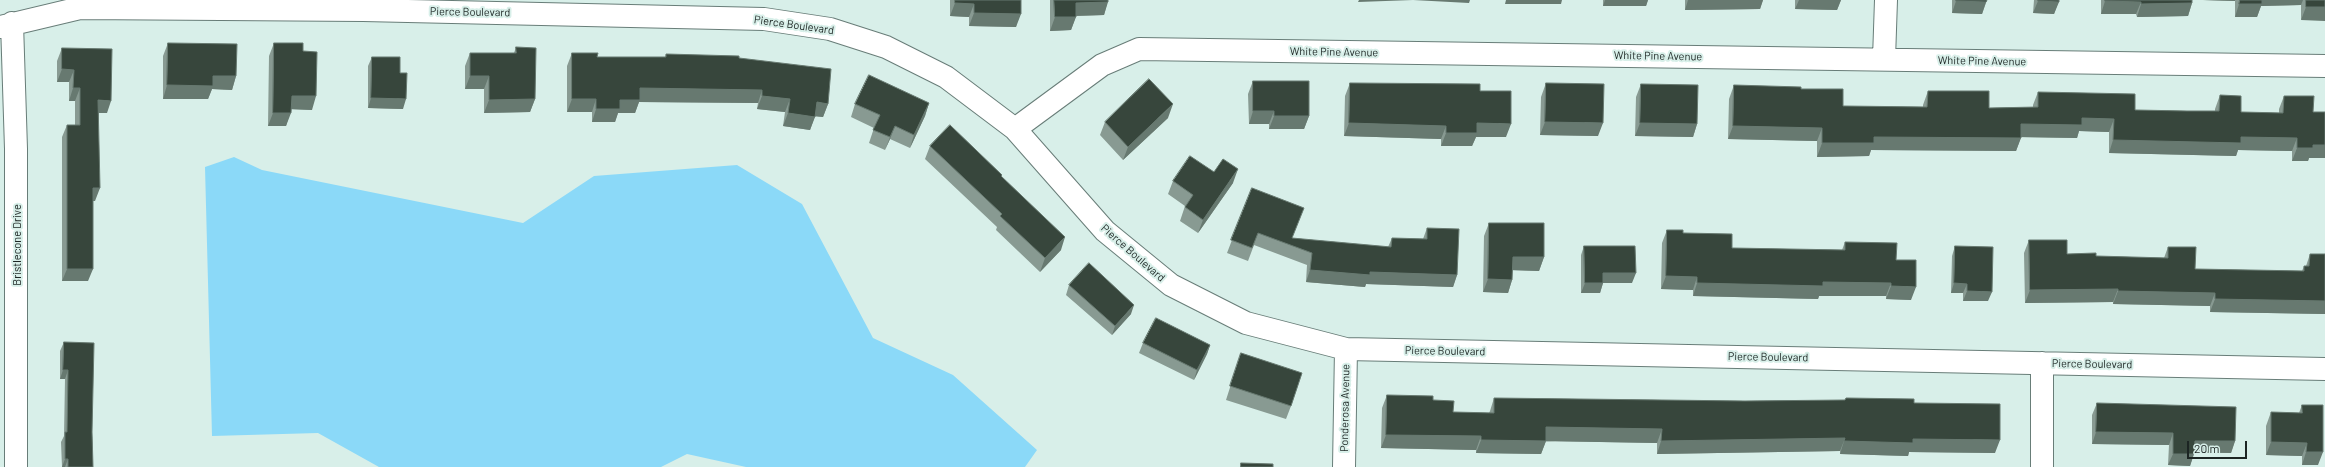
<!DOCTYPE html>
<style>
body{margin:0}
#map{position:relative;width:2325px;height:467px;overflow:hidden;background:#d8efe9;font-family:Barlow,sans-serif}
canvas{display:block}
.scale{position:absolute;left:2187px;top:441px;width:60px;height:18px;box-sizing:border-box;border:2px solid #1c2523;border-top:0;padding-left:5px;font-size:12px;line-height:14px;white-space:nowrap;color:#1c2523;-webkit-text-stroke:3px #d8efe9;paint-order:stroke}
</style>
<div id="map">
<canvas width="2325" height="467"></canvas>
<div class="scale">20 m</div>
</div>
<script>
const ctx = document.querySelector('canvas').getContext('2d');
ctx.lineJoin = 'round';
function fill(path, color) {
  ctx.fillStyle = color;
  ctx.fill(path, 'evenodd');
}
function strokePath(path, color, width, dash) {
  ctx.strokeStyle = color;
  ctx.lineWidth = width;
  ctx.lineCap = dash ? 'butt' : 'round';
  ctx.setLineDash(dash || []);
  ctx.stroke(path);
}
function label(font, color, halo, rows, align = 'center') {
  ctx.font = font + ' Barlow,sans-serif';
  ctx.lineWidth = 4;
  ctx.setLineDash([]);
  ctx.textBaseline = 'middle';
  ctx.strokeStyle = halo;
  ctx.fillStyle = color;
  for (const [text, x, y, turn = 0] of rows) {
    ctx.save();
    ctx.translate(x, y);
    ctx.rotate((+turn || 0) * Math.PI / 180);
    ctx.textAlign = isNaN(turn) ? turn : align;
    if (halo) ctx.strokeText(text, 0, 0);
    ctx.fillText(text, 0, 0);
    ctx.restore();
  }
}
fill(new Path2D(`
 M 234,157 L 262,170 L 523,223 L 594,176 L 737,165 L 802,204 L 873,338 L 953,375 L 1037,450 L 1025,467 L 746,467 L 687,454 L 661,467 L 379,467 L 318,433 L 212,436 L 205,167 Z`), '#8bd9f8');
const minor = new Path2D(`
 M 12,23 L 16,149 L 16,467
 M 0,27 L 80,8 L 363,10 L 764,19 L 830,29 L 886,47 L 946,77 L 1015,129 L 1105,231 L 1171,285 L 1246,323 L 1346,349 L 2325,369
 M 1884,59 L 1886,0
 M 1015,129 L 1102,65 L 1139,49 L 2325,66
 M 2042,363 L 2042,467
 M 1344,467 L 1346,349`);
strokePath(minor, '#687d78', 24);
strokePath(minor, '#fff', 22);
fill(new Path2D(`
 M 950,0 L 1021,0 L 1016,27 L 969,26 L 969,17 L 950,16 Z
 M 1050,0 L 1108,0 L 1104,15 L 1076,16 L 1071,30 L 1050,31 Z
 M 1603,0 L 1648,0 L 1646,6 L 1603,6 Z
 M 1685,0 L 1763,0 L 1760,9 L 1685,10 Z
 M 1795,0 L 1841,0 L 1837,10 L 1795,9 Z
 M 1952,0 L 1987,0 L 1982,14 L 1952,13 Z
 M 2034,0 L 2059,0 L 2054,14 L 2033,13 Z
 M 2101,0 L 2192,0 L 2192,3 L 2188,16 L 2137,17 L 2136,14 L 2101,14 Z
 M 2203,0 L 2325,0 L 2301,20 L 2301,5 L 2261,6 L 2257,17 L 2235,17 L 2235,1 Z
 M 168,43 L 236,76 L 232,90 L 212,89 L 208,99 L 163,99 L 163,56 Z
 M 274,43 L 303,51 L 312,110 L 291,109 L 286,126 L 268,126 L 269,56 Z
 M 516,47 L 535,99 L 530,112 L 484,113 L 484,89 L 465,89 L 465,66 L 470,53 L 514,53 Z
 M 62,48 L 107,113 L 99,113 L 95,201 L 93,201 L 88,281 L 62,281 L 62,137 L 67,125 L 75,125 L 75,101 L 69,101 L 69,82 L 57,82 L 57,61 Z
 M 572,53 L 597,57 L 665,57 L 666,54 L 739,58 L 828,104 L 823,117 L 815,116 L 810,130 L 783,126 L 785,112 L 757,109 L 758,103 L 639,102 L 635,113 L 618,113 L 615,122 L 592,122 L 592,112 L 567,112 L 567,66 Z
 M 372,57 L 403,109 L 368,108 L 368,66 Z
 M 1253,81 L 1309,116 L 1304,129 L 1269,129 L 1269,124 L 1249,124 L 1248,94 Z
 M 1350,83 L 1480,91 L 1506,137 L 1476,137 L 1472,146 L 1441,146 L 1441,139 L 1344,136 L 1345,96 Z
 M 1546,83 L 1598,136 L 1540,135 L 1541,97 Z
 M 1641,84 L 1697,124 L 1693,137 L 1635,136 L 1636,97 Z
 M 1734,85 L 1801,89 L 1843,106 L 1923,107 L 1923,105 L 1928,91 L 1989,108 L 2033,107 L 2033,105 L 2038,92 L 2135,110 L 2187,111 L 2215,111 L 2215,109 L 2220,95 L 2241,112 L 2279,113 L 2279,109 L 2284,96 L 2309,158 L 2308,161 L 2292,161 L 2292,151 L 2238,150 L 2236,156 L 2109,153 L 2109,132 L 2079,131 L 2077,138 L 2021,137 L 2016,151 L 1871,150 L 1869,156 L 1817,157 L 1817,141 L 1728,139 L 1729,99 Z
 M 929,103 L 925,116 L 910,148 L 890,139 L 885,150 L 869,143 L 874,128 L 851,117 L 855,104 Z
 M 1168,118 L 1123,160 L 1100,135 L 1105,122 Z
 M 930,146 L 1002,175 L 1002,177 L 1061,250 L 1040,272 L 996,230 L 997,227 L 925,159 Z
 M 1214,172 L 1233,183 L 1198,233 L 1180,221 L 1185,206 L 1168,194 L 1173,181 Z
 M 1252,188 L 1292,238 L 1388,247 L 1392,238 L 1423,239 L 1427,228 L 1457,275 L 1453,287 L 1366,284 L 1365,287 L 1306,282 L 1307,265 L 1254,245 L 1248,261 L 1227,253 Z
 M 1489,223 L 1544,257 L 1539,271 L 1512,270 L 1512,280 L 1508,293 L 1483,292 L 1484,236 Z
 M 1667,230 L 1683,233 L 1732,248 L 1842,250 L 1845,242 L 1896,260 L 1911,300 L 1886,299 L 1886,296 L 1819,296 L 1818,299 L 1693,296 L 1693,290 L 1661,289 L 1662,243 Z
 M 2029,240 L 2067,254 L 2096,256 L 2164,258 L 2168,247 L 2195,269 L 2302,271 L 2304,266 L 2306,266 L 2310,254 L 2325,254 L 2325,314 L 2210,312 L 2210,306 L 2113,304 L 2113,302 L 2025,303 L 2024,253 Z
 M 1584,246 L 1632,283 L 1603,283 L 1600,293 L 1581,293 L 1581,255 Z
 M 1955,246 L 1988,301 L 1963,301 L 1963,293 L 1951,293 L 1952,256 Z
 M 1069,285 L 1131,314 L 1112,335 L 1066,295 Z
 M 64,342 L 92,432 L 93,467 L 62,467 L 61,442 L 64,436 L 65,379 L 60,379 L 60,351 Z
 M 1143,343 L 1210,345 L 1207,354 L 1194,380 L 1139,353 Z
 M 1241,353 L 1291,406 L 1286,419 L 1226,400 Z
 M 1387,395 L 1433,400 L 1453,412 L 1489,413 L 1490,411 L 1494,398 L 1745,401 L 1845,400 L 1846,398 L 1914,403 L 1995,453 L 1909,452 L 1908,456 L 1840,454 L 1840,451 L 1657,454 L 1657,443 L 1546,441 L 1541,454 L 1476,453 L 1476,450 L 1381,448 L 1382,408 Z
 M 2097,403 L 2235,441 L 2231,453 L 2194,453 L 2190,466 L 2168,465 L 2169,445 L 2092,444 L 2092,415 Z
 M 2302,405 L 2318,465 L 2302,465 L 2302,456 L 2266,455 L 2266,426 L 2271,412 L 2299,413 Z`), '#889a92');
fill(new Path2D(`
 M 1359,0 L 1470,0 L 1469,3 L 1413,0 L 1358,2 Z
 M 1506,0 L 1562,0 L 1561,4 L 1505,4 Z
 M 1605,0 L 1648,0 L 1646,6 L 1603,6 Z
 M 1688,0 L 1763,0 L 1760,9 L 1685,10 Z
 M 1799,0 L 1841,0 L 1837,10 L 1795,9 Z
 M 2203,0 L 2235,0 L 2235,1 Z
 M 2259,0 L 2303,0 L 2301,5 L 2261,6 L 2257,17 L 2235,17 L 2239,4 Z
 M 1956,1 L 1986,2 L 1982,14 L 1952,13 Z
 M 2038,1 L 2059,2 L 2054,14 L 2033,13 Z
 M 2105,1 L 2141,2 L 2136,14 L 2101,14 Z
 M 1108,2 L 1104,15 L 1071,16 L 1076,3 Z
 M 955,3 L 974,4 L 969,17 L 950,16 Z
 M 2192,3 L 2188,16 L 2137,17 L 2141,4 Z
 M 2306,7 L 2325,7 L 2325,21 L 2301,20 Z
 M 974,13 L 1021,14 L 1016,27 L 969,26 Z
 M 1055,17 L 1076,17 L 1071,30 L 1050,31 Z
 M 62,69 L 74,70 L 69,82 L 57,82 Z
 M 213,76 L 236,76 L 232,90 L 212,89 L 208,99 L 163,99 L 167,85 Z
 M 470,76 L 489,76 L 484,89 L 465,89 Z
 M 73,88 L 80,88 L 75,101 L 69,101 Z
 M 640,88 L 762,90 L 758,103 L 639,102 L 635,113 L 618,113 L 615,122 L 592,122 L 596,109 Z
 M 292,96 L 316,96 L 312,110 L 287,109 Z
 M 762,96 L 790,99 L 785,112 L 757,109 Z
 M 371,98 L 406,99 L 403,109 L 368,108 Z
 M 535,99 L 530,112 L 484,113 L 489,100 Z
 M 572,99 L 596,99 L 592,112 L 567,112 Z
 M 98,100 L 111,101 L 107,113 L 94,113 Z
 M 817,102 L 828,104 L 823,117 L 812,116 Z
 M 929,103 L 925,116 L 910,148 L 914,135 Z
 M 1173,104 L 1168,118 L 1123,160 L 1128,147 Z
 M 1253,111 L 1274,111 L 1269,124 L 1249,124 Z
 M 273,113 L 291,113 L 286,126 L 268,126 Z
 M 788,113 L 815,117 L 810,130 L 783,126 Z
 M 1274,116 L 1309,116 L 1304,129 L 1269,129 Z
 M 2082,118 L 2114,119 L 2109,132 L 2079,131 L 2077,138 L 2016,137 L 2021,124 Z
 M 1545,122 L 1603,123 L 1598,136 L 1540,135 Z
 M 1349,123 L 1446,126 L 1441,139 L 1344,136 Z
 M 1477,123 L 1511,124 L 1506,137 L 1476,137 L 1472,146 L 1441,146 L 1446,133 Z
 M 1640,123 L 1697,124 L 1693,137 L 1635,136 Z
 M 895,126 L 890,139 L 885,150 L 890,137 Z
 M 1733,126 L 1822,128 L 1817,141 L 1728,139 Z
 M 1874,137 L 2021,138 L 2016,151 L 1871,150 L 1869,156 L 1817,157 L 1822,143 Z
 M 2241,137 L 2297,138 L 2292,151 L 2238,150 L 2236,156 L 2109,153 L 2113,140 Z
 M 2313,145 L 2325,145 L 2325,158 L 2309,158 L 2308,161 L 2292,161 L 2297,148 Z
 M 1238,169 L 1233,183 L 1198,233 L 1203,220 Z
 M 93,188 L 100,188 L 95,201 L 89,201 Z
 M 1065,237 L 1061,250 L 1040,272 L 1045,258 Z
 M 1513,257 L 1544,257 L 1539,271 L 1508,270 Z
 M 67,269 L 93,269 L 88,281 L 62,281 Z
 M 1310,270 L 1457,275 L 1453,287 L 1366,284 L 1365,287 L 1306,282 Z
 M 1603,273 L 1636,273 L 1632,283 L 1600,283 Z
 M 1666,276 L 1697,277 L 1693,290 L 1661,289 Z
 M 1488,279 L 1512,280 L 1508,293 L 1483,292 Z
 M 1823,282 L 1891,283 L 1886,296 L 1819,296 L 1818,299 L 1693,296 L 1697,283 Z
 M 1585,283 L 1603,283 L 1600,293 L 1581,293 Z
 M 1954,283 L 1967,284 L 1963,293 L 1951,293 Z
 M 1891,286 L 1916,287 L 1911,300 L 1886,299 Z
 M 2118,289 L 2113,302 L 2025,303 L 2030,290 Z
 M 1967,291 L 1992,292 L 1988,301 L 1963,301 Z
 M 2118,291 L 2215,293 L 2210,306 L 2113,304 Z
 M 2215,299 L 2325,301 L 2325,314 L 2210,312 Z
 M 1134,305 L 1131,314 L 1112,335 L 1115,326 Z
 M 1210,345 L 1207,354 L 1194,380 L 1197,370 Z
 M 63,370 L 68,370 L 65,379 L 60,379 Z
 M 1546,427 L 1662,429 L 1657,443 L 1541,441 Z
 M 2096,432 L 2173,433 L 2169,445 L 2092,444 Z
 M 1386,435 L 1481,436 L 1476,450 L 1381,448 Z
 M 1845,438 L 1840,451 L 1657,454 L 1661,441 Z
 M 1913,439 L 2000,440 L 1995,453 L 1909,452 L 1908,456 L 1840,454 L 1844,441 Z
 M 1481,440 L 1546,441 L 1541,454 L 1476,453 Z
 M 2195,441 L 2235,441 L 2231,453 L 2190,452 Z
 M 2271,442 L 2307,443 L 2302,456 L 2266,455 Z
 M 2306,452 L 2323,452 L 2318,465 L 2302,465 Z
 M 2173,454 L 2194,454 L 2190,466 L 2168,465 Z
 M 65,459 L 68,459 L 65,467 L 62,467 Z`), '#677970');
const building = new Path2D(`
 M 955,0 L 1021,0 L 1021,14 L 974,13 L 974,4 L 955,3 Z
 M 1054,0 L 1108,0 L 1108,2 L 1076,3 L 1076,17 L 1055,17 Z
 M 1956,0 L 1987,0 L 1986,2 L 1956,1 Z
 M 2038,0 L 2059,0 L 2059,2 L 2038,1 Z
 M 2105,0 L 2192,0 L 2192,3 L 2141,4 L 2141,2 L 2105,1 Z
 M 2240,0 L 2262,0 L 2262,4 L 2239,4 Z
 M 2306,0 L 2325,0 L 2325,7 L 2306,7 Z
 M 168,43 L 237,44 L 236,76 L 213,76 L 213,86 L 167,85 Z
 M 274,43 L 303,43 L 303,51 L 317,52 L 316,96 L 292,96 L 291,113 L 273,113 Z
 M 516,47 L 536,48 L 535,99 L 489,100 L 489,76 L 470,76 L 470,53 L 516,53 Z
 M 62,48 L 112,49 L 111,101 L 98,100 L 100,188 L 93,188 L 93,269 L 67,269 L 67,125 L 80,125 L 80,88 L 73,88 L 74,70 L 62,69 Z
 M 572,53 L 598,53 L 597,57 L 666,57 L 666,54 L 739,56 L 739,58 L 831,69 L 828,104 L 817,102 L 815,117 L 788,113 L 790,99 L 762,96 L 762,90 L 640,88 L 640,100 L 620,100 L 620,109 L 596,109 L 596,99 L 572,99 Z
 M 372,57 L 400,57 L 400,73 L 407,73 L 406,99 L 371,98 Z
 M 869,75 L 929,103 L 914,135 L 895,126 L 890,137 L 873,130 L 880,115 L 855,104 Z
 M 1149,79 L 1173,104 L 1128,147 L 1105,122 Z
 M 1253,81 L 1309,81 L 1309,116 L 1274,116 L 1274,111 L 1253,111 Z
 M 1350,83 L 1480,84 L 1480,91 L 1511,91 L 1511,124 L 1477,123 L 1477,133 L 1446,133 L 1446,126 L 1349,123 Z
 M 1546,83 L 1604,84 L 1603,123 L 1545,122 Z
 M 1641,84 L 1698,85 L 1697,124 L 1640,123 Z
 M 1734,85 L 1801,87 L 1801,89 L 1843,89 L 1843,106 L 1927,107 L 1928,91 L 1989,91 L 1989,108 L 2038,107 L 2038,92 L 2135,94 L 2135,110 L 2187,111 L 2219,111 L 2220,95 L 2241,96 L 2241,112 L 2283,113 L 2284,96 L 2314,96 L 2313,112 L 2325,112 L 2325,145 L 2313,145 L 2313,148 L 2297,148 L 2297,138 L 2241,137 L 2241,143 L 2113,140 L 2114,119 L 2082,118 L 2082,125 L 2021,124 L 2021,138 L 1874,137 L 1874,143 L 1822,143 L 1822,128 L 1733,126 Z
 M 950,125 L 1002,175 L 1001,176 L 1065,237 L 1045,258 L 1000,216 L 1002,214 L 930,146 Z
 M 1190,156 L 1214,172 L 1223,159 L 1238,169 L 1203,220 L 1185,207 L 1193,195 L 1173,181 Z
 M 1252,188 L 1304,208 L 1292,238 L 1391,247 L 1392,238 L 1427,239 L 1427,228 L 1459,229 L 1457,275 L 1370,272 L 1370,275 L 1310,270 L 1312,253 L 1258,233 L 1252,248 L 1231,240 Z
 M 1489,223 L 1544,223 L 1544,257 L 1513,257 L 1512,280 L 1488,279 Z
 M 1667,230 L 1683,230 L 1683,233 L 1732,234 L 1732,248 L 1845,250 L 1845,242 L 1897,243 L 1896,260 L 1916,260 L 1916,287 L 1891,286 L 1891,283 L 1823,282 L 1823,286 L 1697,283 L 1697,277 L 1666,276 Z
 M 2029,240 L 2067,240 L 2067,254 L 2096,253 L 2096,256 L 2168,258 L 2168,247 L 2196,247 L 2195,269 L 2304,271 L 2304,266 L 2309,266 L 2310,254 L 2325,254 L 2325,301 L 2215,299 L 2215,293 L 2118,291 L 2118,289 L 2030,290 Z
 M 1584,246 L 1635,246 L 1636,273 L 1603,273 L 1603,283 L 1585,283 Z
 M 1955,246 L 1993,247 L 1992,292 L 1967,291 L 1967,284 L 1954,283 Z
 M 1089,263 L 1134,305 L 1115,326 L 1069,285 Z
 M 1156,318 L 1210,345 L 1197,370 L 1143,343 Z
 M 64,342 L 94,343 L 92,432 L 93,467 L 68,467 L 68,459 L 65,459 L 65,432 L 67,432 L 68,370 L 63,370 Z
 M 1241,353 L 1302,373 L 1291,406 L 1230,386 Z
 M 1387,395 L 1433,396 L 1433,400 L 1454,401 L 1453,412 L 1494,413 L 1494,398 L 1745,401 L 1845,400 L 1846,398 L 1914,399 L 1914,403 L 2000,404 L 2000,440 L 1913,439 L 1913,443 L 1844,441 L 1845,438 L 1661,441 L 1662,429 L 1546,427 L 1546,441 L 1481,440 L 1481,436 L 1386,435 Z
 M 2097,403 L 2236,407 L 2235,441 L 2195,441 L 2194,454 L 2173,454 L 2173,433 L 2096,432 Z
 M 2302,405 L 2323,405 L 2323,452 L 2306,452 L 2307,443 L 2271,442 L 2271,412 L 2302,413 Z
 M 1241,463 L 1273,464 L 1273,467 L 1241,467 Z`);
fill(building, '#37463c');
strokePath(building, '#677970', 1);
label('11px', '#1c2523', '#d8efe9', [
 ["Pierce Boulevard",470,12,1],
 ["Pierce Boulevard",794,25,8],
 ["White Pine Avenue",1334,52,1],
 ["White Pine Avenue",1658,56,1],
 ["White Pine Avenue",1982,61,1],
 ["Bristlecone Drive",17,245,-90],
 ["Pierce Boulevard",1133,253,41],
 ["Pierce Boulevard",1445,351,1],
 ["Pierce Boulevard",1768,357,1],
 ["Pierce Boulevard",2092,364,1],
 ["Ponderosa Avenue",1345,408,-89]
]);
</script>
